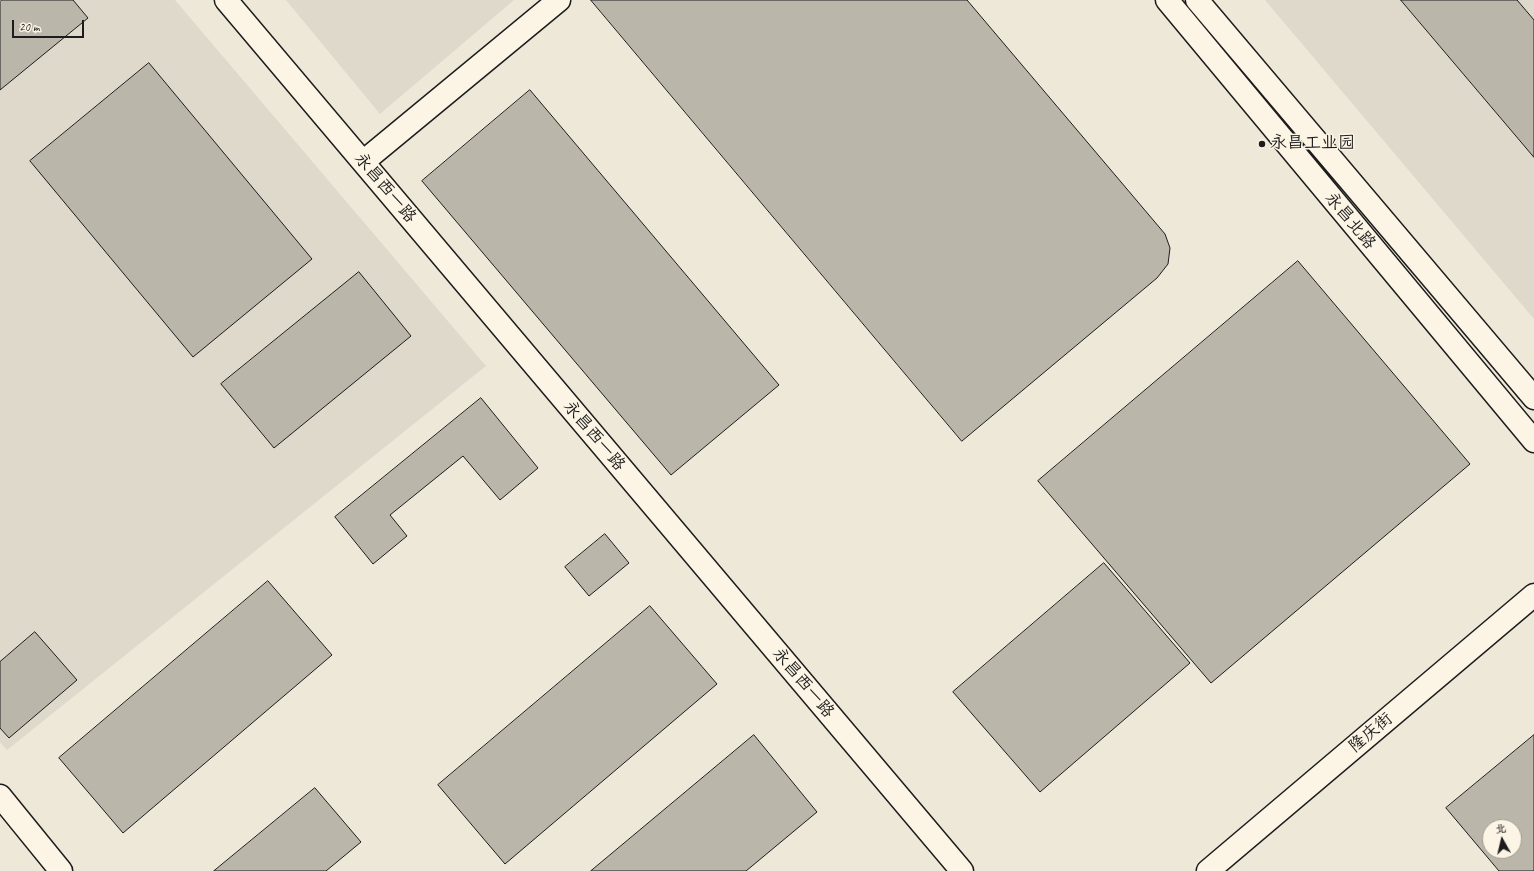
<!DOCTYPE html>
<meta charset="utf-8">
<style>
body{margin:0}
#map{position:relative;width:1534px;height:871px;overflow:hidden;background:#eee8d9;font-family:Caveat,"LXGW WenKai TC",sans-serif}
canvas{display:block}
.north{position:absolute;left:1482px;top:819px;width:40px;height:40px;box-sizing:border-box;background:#fcf5e5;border:1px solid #a29e95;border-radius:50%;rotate:352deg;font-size:11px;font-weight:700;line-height:16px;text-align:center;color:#1c1c1c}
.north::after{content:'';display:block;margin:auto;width:14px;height:18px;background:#1c1c1c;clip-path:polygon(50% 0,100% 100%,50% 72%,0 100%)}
.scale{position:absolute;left:12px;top:20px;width:72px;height:18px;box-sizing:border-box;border:2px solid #1c1c1c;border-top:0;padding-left:5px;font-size:12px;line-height:14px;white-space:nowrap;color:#1c1c1c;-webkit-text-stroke:3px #fcf5e5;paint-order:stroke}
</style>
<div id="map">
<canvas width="1534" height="871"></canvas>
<div class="north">北</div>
<div class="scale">20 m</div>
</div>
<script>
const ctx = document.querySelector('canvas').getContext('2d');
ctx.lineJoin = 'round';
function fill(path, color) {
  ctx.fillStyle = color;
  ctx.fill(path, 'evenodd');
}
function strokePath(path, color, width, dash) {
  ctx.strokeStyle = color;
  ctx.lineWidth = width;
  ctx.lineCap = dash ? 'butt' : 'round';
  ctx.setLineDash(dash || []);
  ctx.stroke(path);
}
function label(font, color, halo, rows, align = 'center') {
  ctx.font = font + ' Caveat,"LXGW WenKai TC",sans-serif';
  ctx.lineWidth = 3;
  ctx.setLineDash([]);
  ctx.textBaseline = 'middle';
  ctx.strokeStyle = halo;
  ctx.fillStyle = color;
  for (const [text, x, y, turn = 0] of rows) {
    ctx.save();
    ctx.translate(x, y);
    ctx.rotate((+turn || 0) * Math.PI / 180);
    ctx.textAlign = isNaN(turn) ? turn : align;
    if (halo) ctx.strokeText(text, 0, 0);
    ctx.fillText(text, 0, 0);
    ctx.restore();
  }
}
fill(new Path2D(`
 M 0,0 L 175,0 L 486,366 L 7,750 L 0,742 Z
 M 286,0 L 514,0 L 380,114 Z
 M 1265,0 L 1534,0 L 1534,319 Z`), '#ded9cb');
const building = new Path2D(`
 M 2,0 L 73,0 L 88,18 L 0,90 L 0,2 Z
 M 591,0 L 967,0 L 1165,234 L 1170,248 L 1168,264 L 1157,278 L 962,441 Z
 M 1401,0 L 1517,0 L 1534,20 L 1534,157 Z
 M 149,63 L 312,259 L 193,357 L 30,161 Z
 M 530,90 L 779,385 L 671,475 L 422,181 Z
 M 1298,261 L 1470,464 L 1211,683 L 1038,481 Z
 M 359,272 L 411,336 L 274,448 L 221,384 Z
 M 481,398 L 538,468 L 500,500 L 463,456 L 390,515 L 407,536 L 373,564 L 335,517 Z
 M 605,534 L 629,563 L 589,596 L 565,567 Z
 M 1104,563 L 1190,663 L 1040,792 L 953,692 Z
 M 268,581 L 332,655 L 123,833 L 59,758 Z
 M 650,606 L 717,684 L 505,864 L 438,785 Z
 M 35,632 L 77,680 L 9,738 L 0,728 L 0,662 Z
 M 754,735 L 817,812 L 746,871 L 591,871 Z
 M 1534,735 L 1534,871 L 1499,871 L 1446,808 ZM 1490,827 L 1514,827 L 1514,851 L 1490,851 Z
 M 315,788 L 361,842 L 326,871 L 214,871 Z`);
fill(building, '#bab6aa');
strokePath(building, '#1c1c1c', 1);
const minor = new Path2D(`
 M 226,0 L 962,871
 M 1167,0 L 1534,441
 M 1197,0 L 1534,398
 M 363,162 L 559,0
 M 0,796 L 61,871
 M 1208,871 L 1534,595`);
strokePath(minor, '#1c1c1c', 25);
strokePath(minor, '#fcf5e5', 22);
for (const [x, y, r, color] of [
 [1262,144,4,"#1c1c1c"]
]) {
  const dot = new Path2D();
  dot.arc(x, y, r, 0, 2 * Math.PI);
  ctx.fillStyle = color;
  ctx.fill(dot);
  strokePath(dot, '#fcf5e5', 1.5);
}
label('17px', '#1c1c1c', '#fcf5e5', [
 ["永昌工业园",1270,144]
], 'left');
label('17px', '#1c1c1c', '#fcf5e5', [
 ["永昌西一路",385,188,50],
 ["永昌北路",1350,221,50],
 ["永昌西一路",594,436,50],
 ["永昌西一路",803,683,50],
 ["隆庆街",1371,733,-40]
]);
</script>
